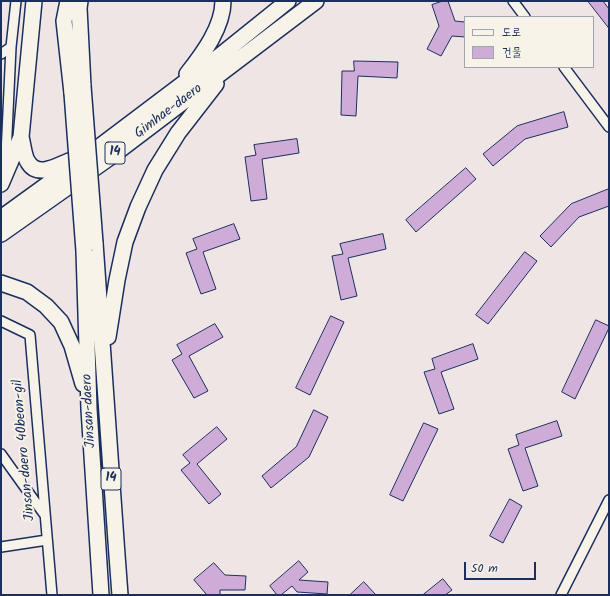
<!DOCTYPE html>
<meta charset="utf-8">
<style>
body{margin:0}
#map{position:relative;width:610px;height:596px;overflow:hidden;background:#efe5e5;font-family:Kalam,"Poor Story",sans-serif}
canvas{display:block}
.frame{position:absolute;inset:0;border:2px solid #1b2f5e;pointer-events:none}
.legend{position:absolute;left:464px;top:16px;width:130px;height:52px;box-sizing:border-box;background:#f7f3e8;border:1px solid #9fa5b1;margin:0;padding:5px 7px;list-style:none;font-size:12px;color:#1b2f5e}
.legend li{display:flex;align-items:center;gap:8px;height:20px}
.legend b{width:20px;border:1px solid #9fa5b1}
.scale{position:absolute;left:464px;top:562px;width:72px;height:18px;box-sizing:border-box;border:2px solid #1b2f5e;border-top:0;padding-left:5px;font-size:12px;line-height:14px;white-space:nowrap;color:#1b2f5e;-webkit-text-stroke:3px #f7f3e8;paint-order:stroke}
</style>
<div id="map">
<canvas width="610" height="596"></canvas>
<div class="frame"></div>
<ul class="legend">
<li><b style="height:5px;background:#f7f3e8"></b>도로</li>
<li><b style="height:11px;background:#ceacd7"></b>건물</li>
</ul>
<div class="scale">50 m</div>
</div>
<script>
const ctx = document.querySelector('canvas').getContext('2d');
ctx.lineJoin = 'round';
function fill(path, color) {
  ctx.fillStyle = color;
  ctx.fill(path, 'evenodd');
}
function strokePath(path, color, width, dash) {
  ctx.strokeStyle = color;
  ctx.lineWidth = width;
  ctx.lineCap = dash ? 'butt' : 'round';
  ctx.setLineDash(dash || []);
  ctx.stroke(path);
}
function label(font, color, halo, rows, align = 'center') {
  ctx.font = font + ' Kalam,sans-serif';
  ctx.lineWidth = 4;
  ctx.setLineDash([]);
  ctx.textBaseline = 'middle';
  ctx.strokeStyle = halo;
  ctx.fillStyle = color;
  for (const [text, x, y, turn = 0] of rows) {
    ctx.save();
    ctx.translate(x, y);
    ctx.rotate((+turn || 0) * Math.PI / 180);
    ctx.textAlign = isNaN(turn) ? turn : align;
    if (halo) ctx.strokeText(text, 0, 0);
    ctx.fillText(text, 0, 0);
    ctx.restore();
  }
}
const building = new Path2D(`
 M 443,1 L 448,1 L 455,21 L 465,22 L 465,37 L 452,36 L 441,56 L 427,49 L 439,26 L 432,5 Z
 M 588,1 L 603,1 L 609,9 L 609,28 Z
 M 354,61 L 398,62 L 397,78 L 358,76 L 356,116 L 341,115 L 342,71 L 354,71 Z
 M 564,112 L 568,127 L 525,139 L 493,166 L 483,154 L 517,126 Z
 M 297,139 L 299,153 L 262,159 L 267,199 L 251,201 L 245,157 L 256,155 L 254,145 Z
 M 466,168 L 476,179 L 416,232 L 406,220 Z
 M 609,189 L 609,206 L 579,217 L 551,247 L 540,236 L 571,204 Z
 M 234,224 L 240,239 L 203,252 L 216,289 L 201,294 L 186,253 L 197,249 L 193,239 Z
 M 383,234 L 386,249 L 348,258 L 357,296 L 341,300 L 332,256 L 343,254 L 340,244 Z
 M 525,252 L 537,261 L 488,324 L 476,315 Z
 M 331,316 L 344,322 L 310,395 L 296,388 Z
 M 596,320 L 609,326 L 609,328 L 575,399 L 562,392 Z
 M 215,324 L 223,337 L 189,356 L 208,391 L 194,398 L 172,360 L 182,354 L 177,345 Z
 M 473,344 L 478,359 L 441,372 L 454,409 L 439,414 L 424,372 L 435,369 L 432,359 Z
 M 314,410 L 328,417 L 309,457 L 271,488 L 262,476 L 296,447 Z
 M 557,421 L 562,436 L 525,448 L 538,486 L 523,491 L 508,449 L 519,445 L 516,435 Z
 M 424,423 L 438,429 L 403,501 L 390,495 Z
 M 217,427 L 227,439 L 197,464 L 221,494 L 209,504 L 181,470 L 190,463 L 183,455 Z
 M 510,499 L 522,506 L 503,543 L 490,536 Z
 M 299,561 L 308,572 L 299,580 L 328,582 L 327,594 L 297,592 L 292,586 L 281,595 L 277,595 L 270,586 Z
 M 214,563 L 225,575 L 246,576 L 245,590 L 220,590 L 220,595 L 207,595 L 194,580 Z
 M 443,579 L 452,590 L 445,595 L 423,595 Z
 M 364,582 L 376,595 L 350,595 Z`);
fill(building, '#ceacd7');
strokePath(building, '#1b2f5e', 1);
const minor = new Path2D(`
 M 513,1 L 525,17
 M 11,47 L 16,1
 M 1,54 L 11,47 L 6,155 L 1,159
 M 564,67 L 609,127
 M 1,321 L 30,335 L 52,595
 M 1,454 L 44,514
 M 1,547 L 47,540
 M 561,595 L 609,500`);
const primary = new Path2D(`
 M 68,1 L 64,21 L 72,93
 M 80,1 L 79,8 L 83,86
 M 187,74 C 203,54 223,27 223,1
 M 21,137 C 23,144 24,157 28,162 C 37,178 57,166 69,161
 M 1,184 L 21,137 L 34,1
 M 1,218 L 99,147 L 217,58 L 288,1
 M 1,234 L 109,158 L 316,1
 M 95,243 C 104,361 111,478 120,595
 M 84,251 L 89,409 L 101,595
 M 1,283 L 27,292 L 46,306 L 61,322 L 72,346 L 83,384
 M 108,337 L 117,280 L 125,242 L 138,207 L 155,170 L 178,133 L 216,84`);
strokePath(minor, '#1b2f5e', 12);
strokePath(primary, '#1b2f5e', 18);
strokePath(minor, '#f7f3e8', 9);
strokePath(primary, '#f7f3e8', 15);
const primaryBridge = new Path2D(`
 M 83,86 L 95,243
 M 72,93 L 84,251`);
strokePath(primaryBridge, '#1b2f5e', 18, []);
strokePath(primaryBridge, '#f7f3e8', 15);
for (const [x, y, w] of [
 [115,153,20],
 [111,479,20]
]) {
  const box = new Path2D();
  box.roundRect(x - w / 2, y - 11, w, 22, 3);
  ctx.fillStyle = '#f7f3e8';
  ctx.fill(box);
  strokePath(box, '#1b2f5e', 1);
}
label('bold 13px', '#1b2f5e', null, [
 ["14",115,153],
 ["14",111,479]
]);
label('14px', '#1b2f5e', '#f7f3e8', [
 ["Gimhae-daero",169,112,-37],
 ["Jinsan-daero",90,411,-93],
 ["Jinsan-daero 40beon-gil",25,450,-95]
]);
</script>
